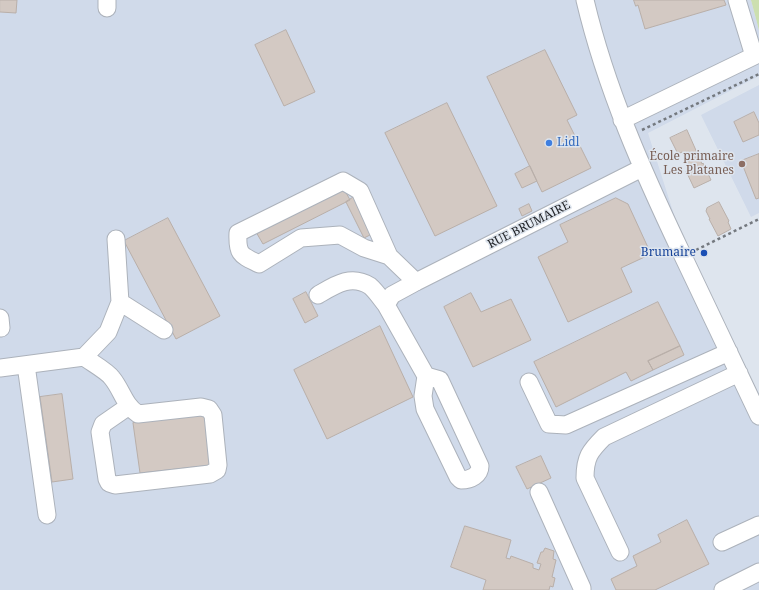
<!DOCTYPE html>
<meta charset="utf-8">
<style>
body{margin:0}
canvas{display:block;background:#dee5ee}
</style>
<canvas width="759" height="590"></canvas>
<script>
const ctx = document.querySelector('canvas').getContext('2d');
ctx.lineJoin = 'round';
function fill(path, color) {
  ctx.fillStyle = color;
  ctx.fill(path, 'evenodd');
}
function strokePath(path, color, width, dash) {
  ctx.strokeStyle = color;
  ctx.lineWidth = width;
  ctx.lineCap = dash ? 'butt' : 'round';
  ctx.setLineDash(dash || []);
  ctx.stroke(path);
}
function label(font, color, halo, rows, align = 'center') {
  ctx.font = font + ' "Noto Serif",serif';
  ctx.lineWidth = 3;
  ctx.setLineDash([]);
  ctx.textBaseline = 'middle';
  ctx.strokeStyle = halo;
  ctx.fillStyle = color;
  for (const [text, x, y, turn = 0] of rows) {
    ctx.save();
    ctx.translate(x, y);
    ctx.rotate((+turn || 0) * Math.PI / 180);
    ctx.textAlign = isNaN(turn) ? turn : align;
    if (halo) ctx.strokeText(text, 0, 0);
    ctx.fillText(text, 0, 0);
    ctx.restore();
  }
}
fill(new Path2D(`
 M 0,0 L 751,0 L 759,30 L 759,76 L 648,133 L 689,262 L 759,407 L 759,590 L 0,590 Z
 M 759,85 L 759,213 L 751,217 L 701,115 Z`), '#d0daea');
fill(new Path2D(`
 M 751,0 L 759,0 L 759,30 Z`), '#ccdfaf');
const building = new Path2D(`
 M 0,0 L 17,0 L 16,13 L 0,12 Z
 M 634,0 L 724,0 L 726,5 L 645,29 L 638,5 L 636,6 Z
 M 286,30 L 315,92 L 284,106 L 255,45 Z
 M 545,50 L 577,115 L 567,120 L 591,168 L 542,192 L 487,77 Z
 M 447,103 L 497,206 L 435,236 L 385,133 Z
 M 754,112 L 759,123 L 759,135 L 743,142 L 734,122 Z
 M 687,130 L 702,164 L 703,163 L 711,180 L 694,188 L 686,171 L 690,169 L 682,152 L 678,154 L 670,138 Z
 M 759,154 L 759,198 L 756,199 L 741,161 Z
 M 530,166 L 537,181 L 522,188 L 515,174 Z
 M 343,187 L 350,200 L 263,244 L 256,232 Z
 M 354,197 L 372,234 L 364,238 L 346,202 Z
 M 616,198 L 628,204 L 651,254 L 621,268 L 632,292 L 568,322 L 538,257 L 568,242 L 560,225 Z
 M 719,202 L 729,221 L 728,222 L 731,229 L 718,236 L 709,219 L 710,219 L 706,211 L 707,208 Z
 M 529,204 L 532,211 L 522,216 L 519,209 Z
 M 168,218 L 220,316 L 176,339 L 124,241 Z
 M 306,292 L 318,316 L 305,323 L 293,299 Z
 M 471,293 L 481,312 L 511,299 L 531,340 L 473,367 L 444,307 Z
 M 658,302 L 680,346 L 648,361 L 653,370 L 631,381 L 626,372 L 556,407 L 534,362 Z
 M 380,326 L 413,397 L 327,439 L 294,370 Z
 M 680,346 L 684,355 L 653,370 L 648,361 Z
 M 62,394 L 73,479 L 52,482 L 40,397 Z
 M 205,415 L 212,465 L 140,473 L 133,423 Z
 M 541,456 L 551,478 L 527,489 L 516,467 Z
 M 687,520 L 709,564 L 655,590 L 616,590 L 611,579 L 637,566 L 633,556 L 661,542 L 658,535 Z
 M 465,526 L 511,540 L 506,558 L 510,559 L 511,556 L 533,564 L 533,568 L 539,570 L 541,564 L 537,563 L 541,552 L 543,552 L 545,548 L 554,551 L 553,559 L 556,560 L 552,577 L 555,578 L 553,587 L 550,586 L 549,590 L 483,590 L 486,580 L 451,567 Z`);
fill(building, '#d3c9c3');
strokePath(building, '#b9afa9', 1);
const minor = new Path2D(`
 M 585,0 C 606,89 643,172 682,254 C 708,308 733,362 759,416
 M 107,8 L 107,0
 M 622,120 L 754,56 L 737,0
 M 389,256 L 364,248 L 340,235 L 301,238 L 259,264 C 241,255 237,255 238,233 L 343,181 L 360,191 L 389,256 L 416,282
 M 318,295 C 335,285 351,274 370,286 C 376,291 381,299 386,305
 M 120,302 L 164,330
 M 0,318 L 1,328 L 0,328
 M 84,357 C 92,363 107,371 112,378 C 122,390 124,405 138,414 L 201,407 L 209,409 L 213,415 L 218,465 L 217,470 L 210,474 L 115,485 L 109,483 L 107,479 L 100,432 L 103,424 L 129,406
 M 84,357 L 108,332 L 120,302 L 116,239
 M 26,365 L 47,515
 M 0,368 L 84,357
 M 426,376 L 423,396 L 425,409 L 458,477 L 461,480 C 471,480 480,475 480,466 L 440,380 L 426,376 L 386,305 L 392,295 L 416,282 L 642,168
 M 529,382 L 549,424 L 566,425 L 729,352
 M 539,492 L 582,588 L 582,590
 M 722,542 L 759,525
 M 620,552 L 585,478 C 585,457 590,451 604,437 L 739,373
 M 723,590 L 759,572`);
strokePath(minor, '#acb2bb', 19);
strokePath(new Path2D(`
 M 642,130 L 759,74
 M 696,250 L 759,219`), '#74797f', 2.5, [3, 3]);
strokePath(minor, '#fff', 17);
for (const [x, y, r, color] of [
 [549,143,4,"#3f7fe0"],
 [742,164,4,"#8d6e63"],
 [704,253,4,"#1a4fb4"]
]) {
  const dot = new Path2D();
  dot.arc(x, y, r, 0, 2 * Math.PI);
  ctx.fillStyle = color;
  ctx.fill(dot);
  strokePath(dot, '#dee5ee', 1.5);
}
label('12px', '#366cbe', '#dee5ee', [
 ["Lidl",557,143]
], 'left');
label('12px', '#785e54', '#dee5ee', [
 ["École primaire",734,157],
 ["Les Platanes",734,171]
], 'right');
label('12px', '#1e2024', '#dee5ee', [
 ["RUE BRUMAIRE",529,225,-27]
]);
label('12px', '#164399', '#dee5ee', [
 ["Brumaire",696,253]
], 'right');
</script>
